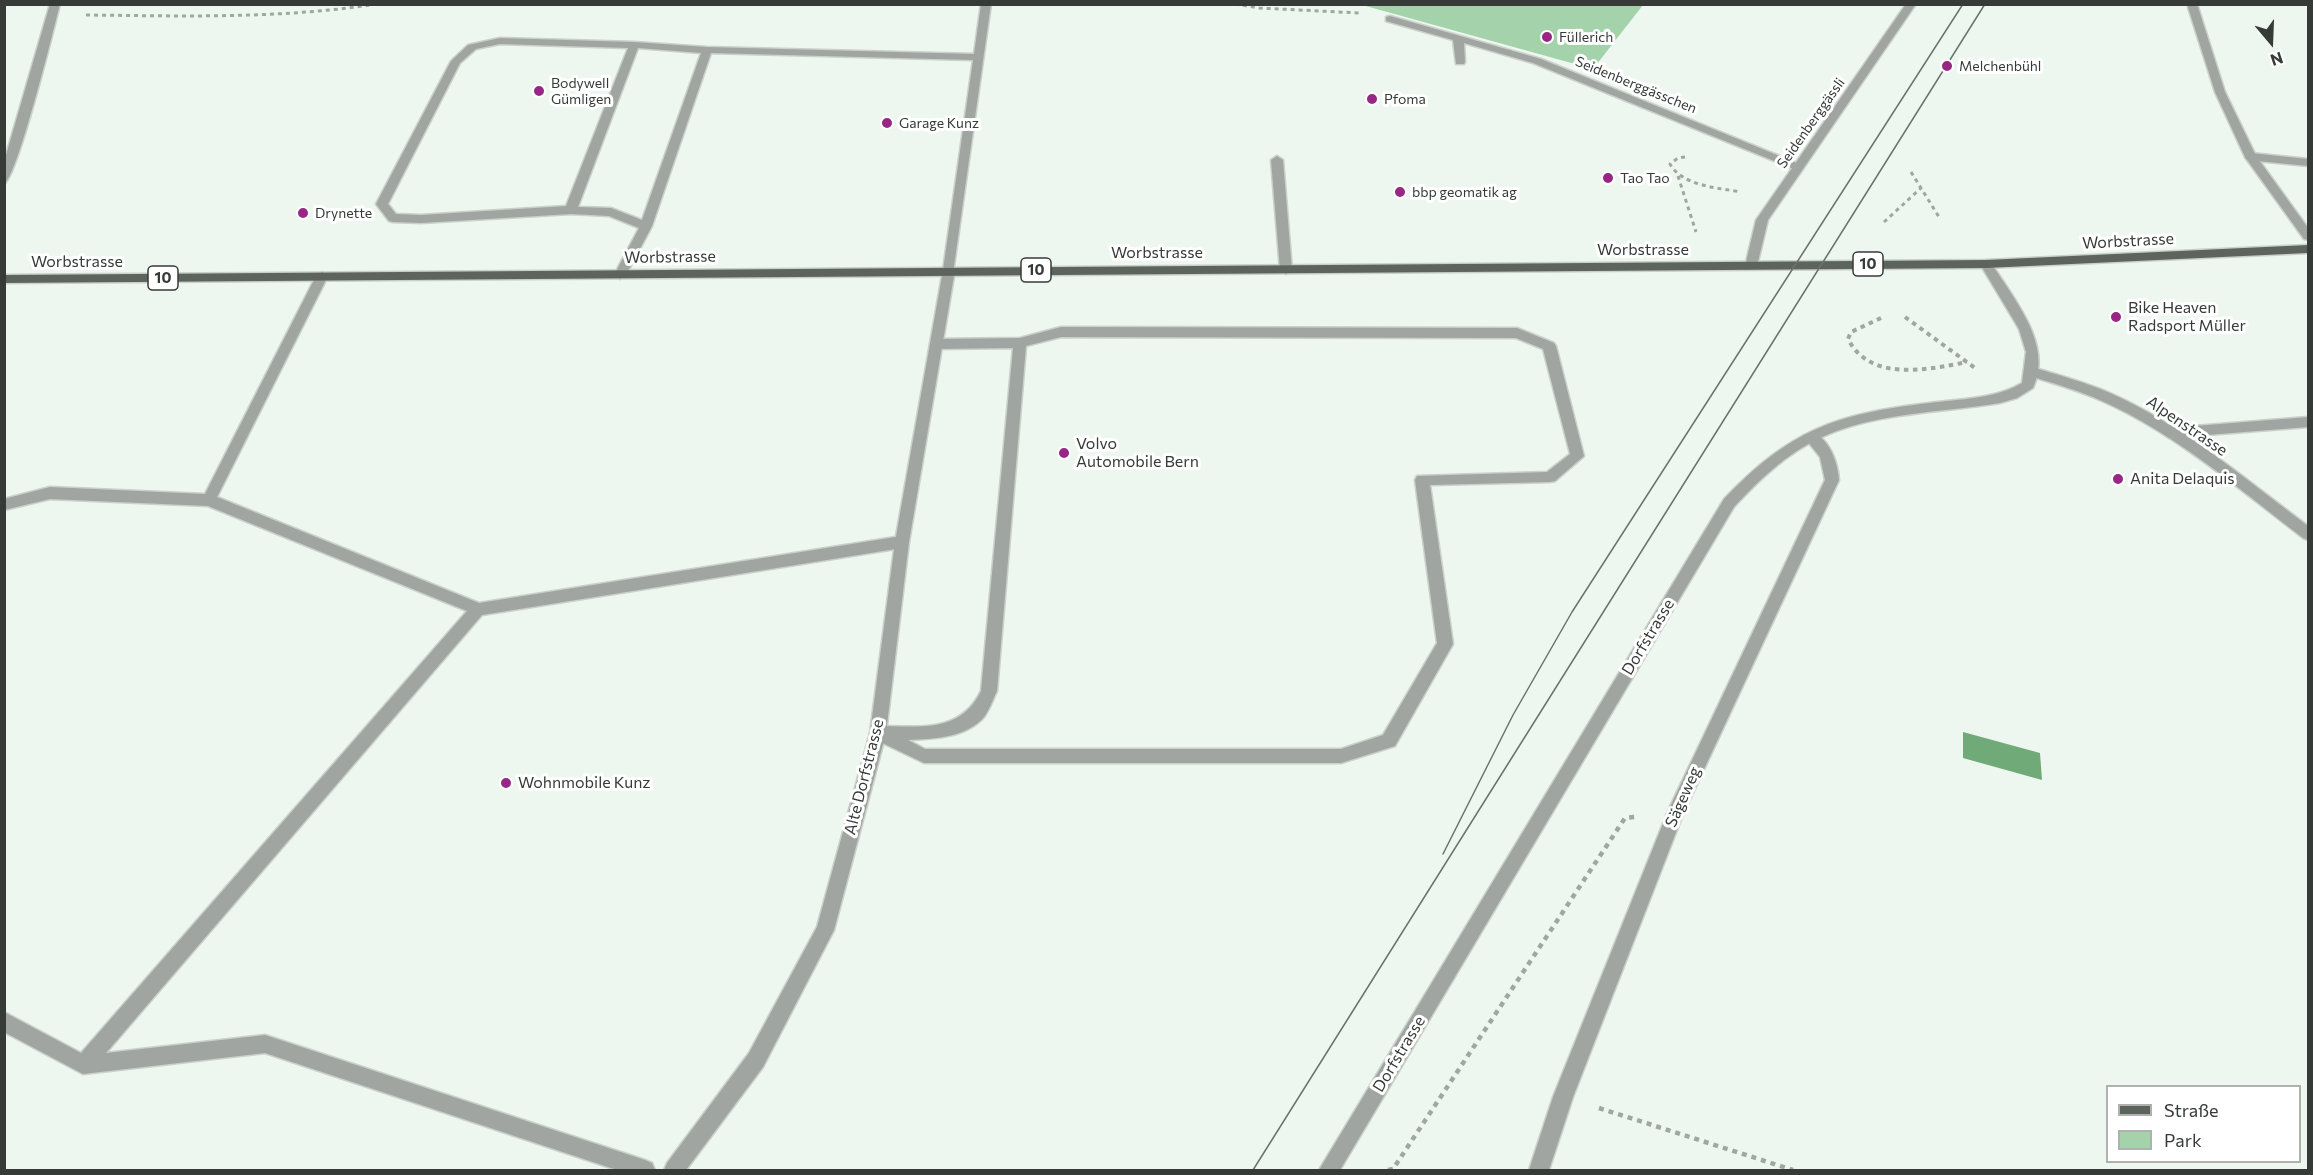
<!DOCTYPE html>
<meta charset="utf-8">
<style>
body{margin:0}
#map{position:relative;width:2313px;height:1175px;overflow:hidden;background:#eef7ef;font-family:Commissioner,sans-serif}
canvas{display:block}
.frame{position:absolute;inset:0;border:6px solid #373b38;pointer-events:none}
.legend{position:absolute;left:2106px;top:1085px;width:195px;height:78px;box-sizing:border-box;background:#fff;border:2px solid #afb1af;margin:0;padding:8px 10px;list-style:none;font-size:18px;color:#373b38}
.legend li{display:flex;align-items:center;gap:12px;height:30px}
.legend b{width:30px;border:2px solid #afb1af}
.north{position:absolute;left:2241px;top:12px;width:60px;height:60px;-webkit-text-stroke:4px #fff;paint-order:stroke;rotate:161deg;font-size:16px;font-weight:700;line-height:24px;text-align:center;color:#373b38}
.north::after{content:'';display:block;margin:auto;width:21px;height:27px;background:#373b38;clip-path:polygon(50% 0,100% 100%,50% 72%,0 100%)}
</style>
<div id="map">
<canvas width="2313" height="1175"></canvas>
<div class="frame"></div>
<ul class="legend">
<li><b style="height:8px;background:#5d645e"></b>Straße</li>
<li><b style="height:16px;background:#a4d2aa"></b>Park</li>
</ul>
<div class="north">N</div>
</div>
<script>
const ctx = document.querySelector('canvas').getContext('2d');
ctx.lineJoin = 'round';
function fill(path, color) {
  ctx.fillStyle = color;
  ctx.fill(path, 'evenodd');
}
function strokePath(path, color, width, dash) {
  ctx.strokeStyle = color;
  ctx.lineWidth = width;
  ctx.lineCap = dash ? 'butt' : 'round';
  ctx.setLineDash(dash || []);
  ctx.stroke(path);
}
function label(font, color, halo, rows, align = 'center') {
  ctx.font = font + ' Commissioner,sans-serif';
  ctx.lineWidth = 6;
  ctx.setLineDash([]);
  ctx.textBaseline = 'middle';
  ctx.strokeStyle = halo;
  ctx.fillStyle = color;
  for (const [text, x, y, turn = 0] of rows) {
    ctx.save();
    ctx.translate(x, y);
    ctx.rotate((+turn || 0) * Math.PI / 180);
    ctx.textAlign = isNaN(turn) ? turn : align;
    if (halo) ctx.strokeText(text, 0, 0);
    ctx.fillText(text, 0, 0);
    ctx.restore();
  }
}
fill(new Path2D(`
 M 1362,5 L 1643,5 L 1593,69 Z`), '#a4d2aa');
fill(new Path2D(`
 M 1963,732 L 2040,753 L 2042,780 L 1963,758 Z`), '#6faa78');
const service = new Path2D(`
 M 981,4 L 991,4 L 953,273 L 945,273 L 943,270 L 973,60 L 711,53 L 652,226 L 626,275 L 620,279 L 614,275 L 639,228 L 609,216 L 571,214 L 421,223 L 393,222 L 389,221 L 376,204 L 451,61 L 468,45 L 500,38 L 634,42 L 707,47 L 974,54 ZM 500,44 L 628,48 L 566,206 L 421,215 L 396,214 L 388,204 L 460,63 L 476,49 ZM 638,48 L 701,53 L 642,220 L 611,208 L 578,207 Z
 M 1390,16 L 1541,59 L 1804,166 L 1802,169 L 1794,169 L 1533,63 L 1464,43 L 1465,62 L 1464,64 L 1456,64 L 1453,40 L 1386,21 L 1386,17 Z
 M 2251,153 L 2308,159 L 2308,166 L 2247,160 L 2245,157 Z
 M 1277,156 L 1283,160 L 1292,270 L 1286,274 L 1280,270 L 1271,160 Z
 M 322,272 L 328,276 L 217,497 L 479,603 L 902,536 L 907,538 L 909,542 L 907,546 L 902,548 L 482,615 L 106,1053 L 265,1035 L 645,1160 L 652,1163 L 655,1170 L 617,1170 L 265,1053 L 83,1074 L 4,1032 L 4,1012 L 81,1053 L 467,611 L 208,506 L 50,499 L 4,510 L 4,499 L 50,487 L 205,494 L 316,276 Z
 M 1061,327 L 1517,328 L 1554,343 L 1556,346 L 1584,456 L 1555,481 L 1550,482 L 1430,485 L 1453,644 L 1395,746 L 1341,763 L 924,763 L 872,738 L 870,733 L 872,728 L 878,726 C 919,726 960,734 981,691 L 1013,348 L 936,349 L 930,344 L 936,339 L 1020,338 ZM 1061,337 L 1516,338 L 1543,349 L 1570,454 L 1547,472 L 1417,476 L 1415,480 L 1437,643 L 1383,735 L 1341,749 L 925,749 L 908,740 C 933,739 966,738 984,717 C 990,709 993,699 997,691 L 1026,346 Z
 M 2308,417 L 2308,427 L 2169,438 L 2162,433 L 2169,428 Z`);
const minor = new Path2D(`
 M 50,4 L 60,4 C 54,28 17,178 4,184 L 4,162 Z
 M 2187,4 L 2197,4 L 2225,92 L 2256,156 L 2308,228 L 2308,240 L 2304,239 L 2245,157 L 2215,92 Z
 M 949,266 L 955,270 L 909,542 L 886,733 L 834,930 L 763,1067 L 686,1170 L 664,1170 L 667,1163 L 749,1053 L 817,927 L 870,733 L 895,542 L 943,270 Z
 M 2032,367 C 2058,375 2085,382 2110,393 C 2183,425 2245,479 2308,526 L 2308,540 L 2303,538 C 2239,489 2176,434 2102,401 C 2078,390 2052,383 2027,375 L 2025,372 L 2027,369 Z
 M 1811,432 C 1829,437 1838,463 1839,480 L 1684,812 L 1573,1097 L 1549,1170 L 1529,1170 L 1553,1097 L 1668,811 L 1825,480 L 1820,457 L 1804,437 Z`);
const tertiary = new Path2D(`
 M 1906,4 L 1916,4 L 1768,220 L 1757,266 L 1755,269 L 1747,269 L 1745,266 L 1756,220 Z
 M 1986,260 L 1990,261 C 2012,297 2054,344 2033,388 L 2017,398 L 2000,403 C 1941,413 1875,412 1820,438 C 1786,454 1759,480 1734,507 L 1340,1170 L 1319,1170 L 1724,499 C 1790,430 1835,414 1929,403 C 1960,399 1995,399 2022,383 L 2026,352 L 2019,329 L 1980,264 Z`);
const primary = new Path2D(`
 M 2308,245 L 2308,253 L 1986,268 L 4,283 L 4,275 L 1986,260 Z`);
strokePath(service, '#c9d1ca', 3);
strokePath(minor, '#c9d1ca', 3);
strokePath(tertiary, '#c9d1ca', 3);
strokePath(primary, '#c9d1ca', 3);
strokePath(new Path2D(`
 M 1235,4 L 1259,8 L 1360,13
 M 86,15 C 184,16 280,19 377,4
 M 1685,157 L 1678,158 L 1670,164 C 1682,186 1719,188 1741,192
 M 1911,172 L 1939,217
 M 1678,176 L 1696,232
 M 1884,222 L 1921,188`), '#a0a7a1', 3, [4, 4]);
strokePath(new Path2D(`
 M 1905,317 L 1975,368
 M 1881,318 L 1851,332 L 1848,339 C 1870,382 1927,370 1967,362`), '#a0a7a1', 4, [4.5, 4.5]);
strokePath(new Path2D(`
 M 1599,1108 L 1793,1170
 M 1388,1170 L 1393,1169 L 1625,818 L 1635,817`), '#a0a7a1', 4.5, [5, 5]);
fill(service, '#a1a5a1');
fill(minor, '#a1a5a1');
fill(tertiary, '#a1a5a1');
fill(primary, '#5d645e');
strokePath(new Path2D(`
 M 1443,854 L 1513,715 L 1572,612 L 1963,4
 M 1253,1170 L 1985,4`), '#6c726d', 1.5);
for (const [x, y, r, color] of [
 [1547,37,6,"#982684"],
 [1947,66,6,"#982684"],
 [539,91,6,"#982684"],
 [1372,99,6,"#982684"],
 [887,123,6,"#982684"],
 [1608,178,6,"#982684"],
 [1400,192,6,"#982684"],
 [303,213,6,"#982684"],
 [2116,317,6,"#982684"],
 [1064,453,6,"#982684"],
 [2118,479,6,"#982684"],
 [506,783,6,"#982684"]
]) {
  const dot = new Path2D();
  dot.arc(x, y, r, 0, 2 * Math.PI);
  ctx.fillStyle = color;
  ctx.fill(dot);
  strokePath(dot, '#fff', 2);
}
label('14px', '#373b38', '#fff', [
 ["Füllerich",1559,37],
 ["Melchenbühl",1959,66],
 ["Bodywell",551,83],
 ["Gümligen",551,99],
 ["Pfoma",1384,99],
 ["Garage Kunz",899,123],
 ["Tao Tao",1620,178],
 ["bbp geomatik ag",1412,192],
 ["Drynette",315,213]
], 'left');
label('14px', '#373b38', '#fff', [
 ["Seidenberggässchen",1636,85,22],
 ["Seidenberggässli",1811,123,-55]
]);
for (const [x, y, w] of [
 [1868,264,30],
 [1036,270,30],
 [163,278,30]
]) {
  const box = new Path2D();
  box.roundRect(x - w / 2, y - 12, w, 24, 4.5);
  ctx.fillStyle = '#fff';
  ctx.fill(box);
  strokePath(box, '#373b38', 1.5);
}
label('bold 15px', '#373b38', null, [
 ["10",1868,264],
 ["10",1036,270],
 ["10",163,278]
]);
label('16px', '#373b38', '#fff', [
 ["Worbstrasse",2128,241,-3],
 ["Worbstrasse",1643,250],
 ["Worbstrasse",1157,253],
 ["Worbstrasse",670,257,-1],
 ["Worbstrasse",77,262],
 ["Alpenstrasse",2187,426,34],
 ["Dorfstrasse",1648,637,-59],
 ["Alte Dorfstrasse",864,777,-76],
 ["Sägeweg",1683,797,-66],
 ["Dorfstrasse",1399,1054,-59]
]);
label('16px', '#373b38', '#fff', [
 ["Bike Heaven",2128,308],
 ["Radsport Müller",2128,326],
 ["Volvo",1076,444],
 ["Automobile Bern",1076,462],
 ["Anita Delaquis",2130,479],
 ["Wohnmobile Kunz",518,783]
], 'left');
</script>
